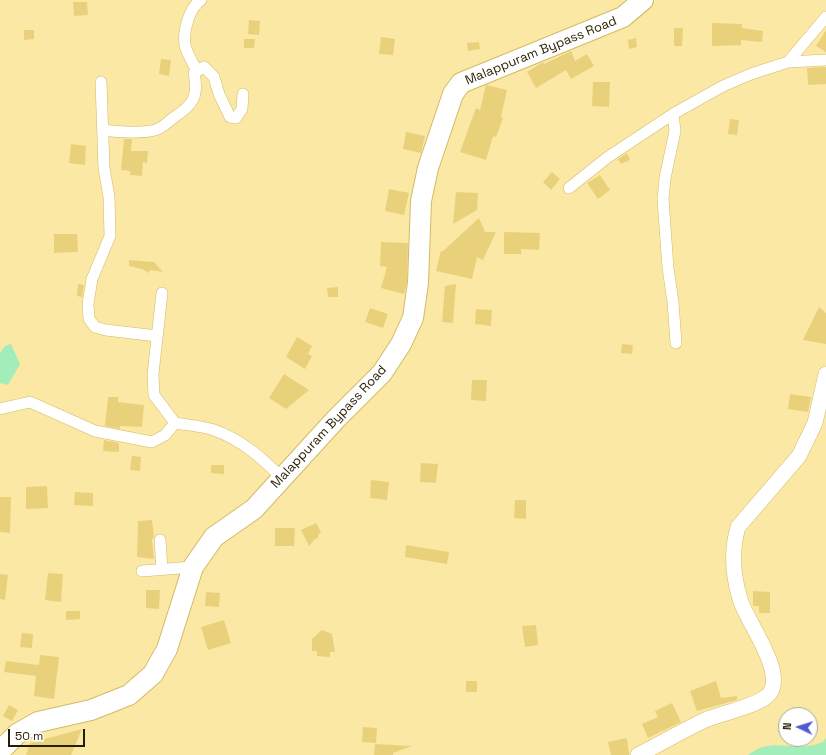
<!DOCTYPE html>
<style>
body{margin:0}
#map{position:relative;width:826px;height:755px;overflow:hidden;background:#fbe8a5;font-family:"Space Grotesk",sans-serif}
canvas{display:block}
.north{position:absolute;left:778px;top:707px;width:40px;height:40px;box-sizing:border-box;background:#fff;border:1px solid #a8a59a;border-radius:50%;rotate:274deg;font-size:11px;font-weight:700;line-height:16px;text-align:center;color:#261e03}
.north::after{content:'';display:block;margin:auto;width:14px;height:18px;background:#4f5bd1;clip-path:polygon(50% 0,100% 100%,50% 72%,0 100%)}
.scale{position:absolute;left:8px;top:729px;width:77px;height:18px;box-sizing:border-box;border:2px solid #261e03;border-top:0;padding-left:5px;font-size:12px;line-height:14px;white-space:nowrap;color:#261e03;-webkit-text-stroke:3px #fff;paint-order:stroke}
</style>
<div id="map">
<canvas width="826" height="755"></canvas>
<div class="north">N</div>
<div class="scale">50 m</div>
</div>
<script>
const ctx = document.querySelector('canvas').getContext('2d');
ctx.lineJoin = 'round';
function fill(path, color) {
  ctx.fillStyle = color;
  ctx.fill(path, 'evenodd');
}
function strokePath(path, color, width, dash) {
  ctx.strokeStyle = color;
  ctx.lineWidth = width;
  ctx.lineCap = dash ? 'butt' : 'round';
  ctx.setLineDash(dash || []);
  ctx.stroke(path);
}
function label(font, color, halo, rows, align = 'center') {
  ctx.font = font + ' "Space Grotesk",sans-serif';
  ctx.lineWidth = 3;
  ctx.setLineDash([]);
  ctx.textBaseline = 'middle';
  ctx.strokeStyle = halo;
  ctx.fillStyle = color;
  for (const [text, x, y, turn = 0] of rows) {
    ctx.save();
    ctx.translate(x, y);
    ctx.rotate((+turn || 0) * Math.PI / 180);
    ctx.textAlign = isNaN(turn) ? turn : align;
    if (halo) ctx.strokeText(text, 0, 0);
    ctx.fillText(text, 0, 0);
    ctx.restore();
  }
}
fill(new Path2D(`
 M 11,344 L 20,364 L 8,385 L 0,383 L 0,353 L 5,346 Z
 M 826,738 L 826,755 L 748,755 C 769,738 786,749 808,746 C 813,746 819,743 823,742 Z`), '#a2edba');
fill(new Path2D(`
 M 73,2 L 87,2 L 88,15 L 74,16 Z
 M 249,20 L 260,21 L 259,35 L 248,34 Z
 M 712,23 L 742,24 L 742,28 L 763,31 L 762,42 L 741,40 L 741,45 L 712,46 Z
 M 674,28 L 683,28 L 682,46 L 674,46 Z
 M 24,30 L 34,30 L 34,39 L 24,40 Z
 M 826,30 L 826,52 L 816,46 Z
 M 381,37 L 395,39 L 393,55 L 379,54 Z
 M 636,38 L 637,47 L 629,49 L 628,40 Z
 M 244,39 L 255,39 L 254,48 L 244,48 Z
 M 479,42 L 480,49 L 468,51 L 467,43 Z
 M 571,51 L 575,61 L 587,54 L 594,66 L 571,79 L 566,70 L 536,88 L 527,72 L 543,62 L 544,64 Z
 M 161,59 L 171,60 L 169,76 L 159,74 Z
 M 826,67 L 826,84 L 808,85 L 807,68 Z
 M 593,82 L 610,82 L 609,107 L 592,106 Z
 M 486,85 L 507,90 L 501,117 L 503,118 L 496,137 L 493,136 L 486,160 L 460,152 L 476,108 L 480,110 Z
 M 730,119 L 739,120 L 737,135 L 728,134 Z
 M 406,132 L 425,136 L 421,153 L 403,149 Z
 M 124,139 L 132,139 L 131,151 L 148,151 L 147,163 L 143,162 L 142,176 L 130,175 L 130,171 L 121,170 Z
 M 71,144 L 86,146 L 85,165 L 69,163 Z
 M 627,153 L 630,160 L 621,164 L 618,159 Z
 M 552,172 L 560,179 L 551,190 L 543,182 Z
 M 600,175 L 610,190 L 598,199 L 587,183 Z
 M 389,189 L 409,193 L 404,215 L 385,211 Z
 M 456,192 L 478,193 L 477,210 L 453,224 Z
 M 479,218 L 485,232 L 496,232 L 483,260 L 477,257 L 472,279 L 436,271 L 441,251 L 443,251 Z
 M 504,232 L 540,233 L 539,250 L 521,249 L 521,254 L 504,254 Z
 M 54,234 L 77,234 L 78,252 L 54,253 Z
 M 381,242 L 408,243 L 407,282 L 404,294 L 381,288 L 387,267 L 380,266 Z
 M 129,260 L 154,262 L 163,272 L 150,270 L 149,273 L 142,269 L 129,266 Z
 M 78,284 L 84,285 L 82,297 L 77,296 Z
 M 456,284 L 453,323 L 442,322 L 445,286 Z
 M 338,287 L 338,297 L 328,297 L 327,288 Z
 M 819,307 L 826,313 L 826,344 L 803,340 Z
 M 370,308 L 388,314 L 383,328 L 365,322 Z
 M 476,309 L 492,310 L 491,326 L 475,324 Z
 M 297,337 L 312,346 L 308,354 L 312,356 L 305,369 L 286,357 Z
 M 622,344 L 633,345 L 632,354 L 621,353 Z
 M 284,374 L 309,390 L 286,409 L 269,398 Z
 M 472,380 L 487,380 L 486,401 L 471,400 Z
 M 790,394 L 811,397 L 808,412 L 788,409 Z
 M 108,397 L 118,397 L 118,402 L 144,405 L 142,427 L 120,426 L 120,429 L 105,426 Z
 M 104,440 L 119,443 L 119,452 L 103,451 Z
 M 132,456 L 141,457 L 140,471 L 130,470 Z
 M 421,463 L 438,464 L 436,483 L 420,482 Z
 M 211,465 L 224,465 L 224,474 L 211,473 Z
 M 371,480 L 389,482 L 387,500 L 370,498 Z
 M 47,486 L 48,508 L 26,509 L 26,487 Z
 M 75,492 L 93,493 L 93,506 L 74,505 Z
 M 0,497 L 11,497 L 10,533 L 0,532 Z
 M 515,500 L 526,500 L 526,519 L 514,518 Z
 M 152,520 L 154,536 L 152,540 L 154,559 L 137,557 L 138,521 Z
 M 316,523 L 321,532 L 318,535 L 318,538 L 315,539 L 309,546 L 301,530 Z
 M 275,528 L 295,528 L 294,546 L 275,546 Z
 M 406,545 L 449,552 L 447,564 L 405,557 Z
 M 48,573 L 63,574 L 61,602 L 45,600 Z
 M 0,574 L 8,575 L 5,600 L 0,599 Z
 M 146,590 L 160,590 L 159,609 L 146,608 Z
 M 753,591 L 770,592 L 770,613 L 759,613 L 759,606 L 753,606 Z
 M 206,592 L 220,593 L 219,607 L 205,606 Z
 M 66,611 L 80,611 L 80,619 L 66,620 Z
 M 224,620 L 231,643 L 208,650 L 201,627 Z
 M 536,625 L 538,645 L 525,647 L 522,626 Z
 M 322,630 L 332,634 L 335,652 L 330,652 L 330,657 L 317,656 L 317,651 L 312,651 L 312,639 Z
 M 22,633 L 33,634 L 32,648 L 20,647 Z
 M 40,655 L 59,657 L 54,699 L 34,696 L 36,676 L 4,672 L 6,661 L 39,665 Z
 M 466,681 L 477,681 L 477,692 L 466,692 Z
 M 716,681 L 721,698 L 737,696 L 737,700 L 697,711 L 690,691 Z
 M 672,703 L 681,722 L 648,738 L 642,724 L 658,717 L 655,711 Z
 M 9,705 L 18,710 L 12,721 L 3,716 Z
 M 363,727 L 377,728 L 376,743 L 362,742 Z
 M 82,729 L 71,755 L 26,755 L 30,743 Z
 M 627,738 L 629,755 L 611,755 L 608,742 Z
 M 375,744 L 412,746 L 393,753 L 393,755 L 374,755 Z`), '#e9d17b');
const street = new Path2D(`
 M 788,62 L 826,17
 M 197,71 C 193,63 187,54 185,45 C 183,31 189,8 201,0
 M 101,82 L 104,168 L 109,197 L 110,236 L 92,279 L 88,304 L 89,319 L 95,327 L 106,330 L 157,336
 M 673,114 L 675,131 L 665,178 L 663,199 L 668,268 L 673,302 L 676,343
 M 103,130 C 116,132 146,134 158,129 C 163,127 168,122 173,118 C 193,105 199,97 194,73 L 204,67 L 214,77 L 219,94 L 230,117 L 236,118 L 242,109 L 243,94
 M 569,188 L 608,157 L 673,114 L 723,86 L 751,74 L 788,62 L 826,60
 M 0,409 L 30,402 L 95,431 L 152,442 L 165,435 L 175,423 L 154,395 L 153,374 L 162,293
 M 175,423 C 187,425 202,426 214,430 C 242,440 262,458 282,478
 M 160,540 L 162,569
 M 142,571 L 193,567`);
const secondary = new Path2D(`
 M 638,755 C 660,744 682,731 705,720 C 722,713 754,707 767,696 C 790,677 746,621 740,599 C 733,576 731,551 738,527 L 799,456 L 815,423 L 826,374`);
const highway = new Path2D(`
 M 0,751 L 17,734 L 38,722 L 91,710 L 129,695 L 153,674 L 167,649 L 193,567 L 214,537 L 254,509 L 336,419 L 382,373 L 401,344 L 413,318 L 418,283 L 421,201 L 428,168 L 453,94 L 461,83 L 623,17 L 643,0`);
strokePath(street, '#d2ba65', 12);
strokePath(secondary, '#d2ba65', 16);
strokePath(highway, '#d2ba65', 22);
strokePath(street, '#fff', 11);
strokePath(secondary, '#fff', 15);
strokePath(highway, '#fff', 20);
label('13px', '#261e03', '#fff', [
 ["Malappuram Bypass Road",541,51,-22],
 ["Malappuram Bypass Road",329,427,-47]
]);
</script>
